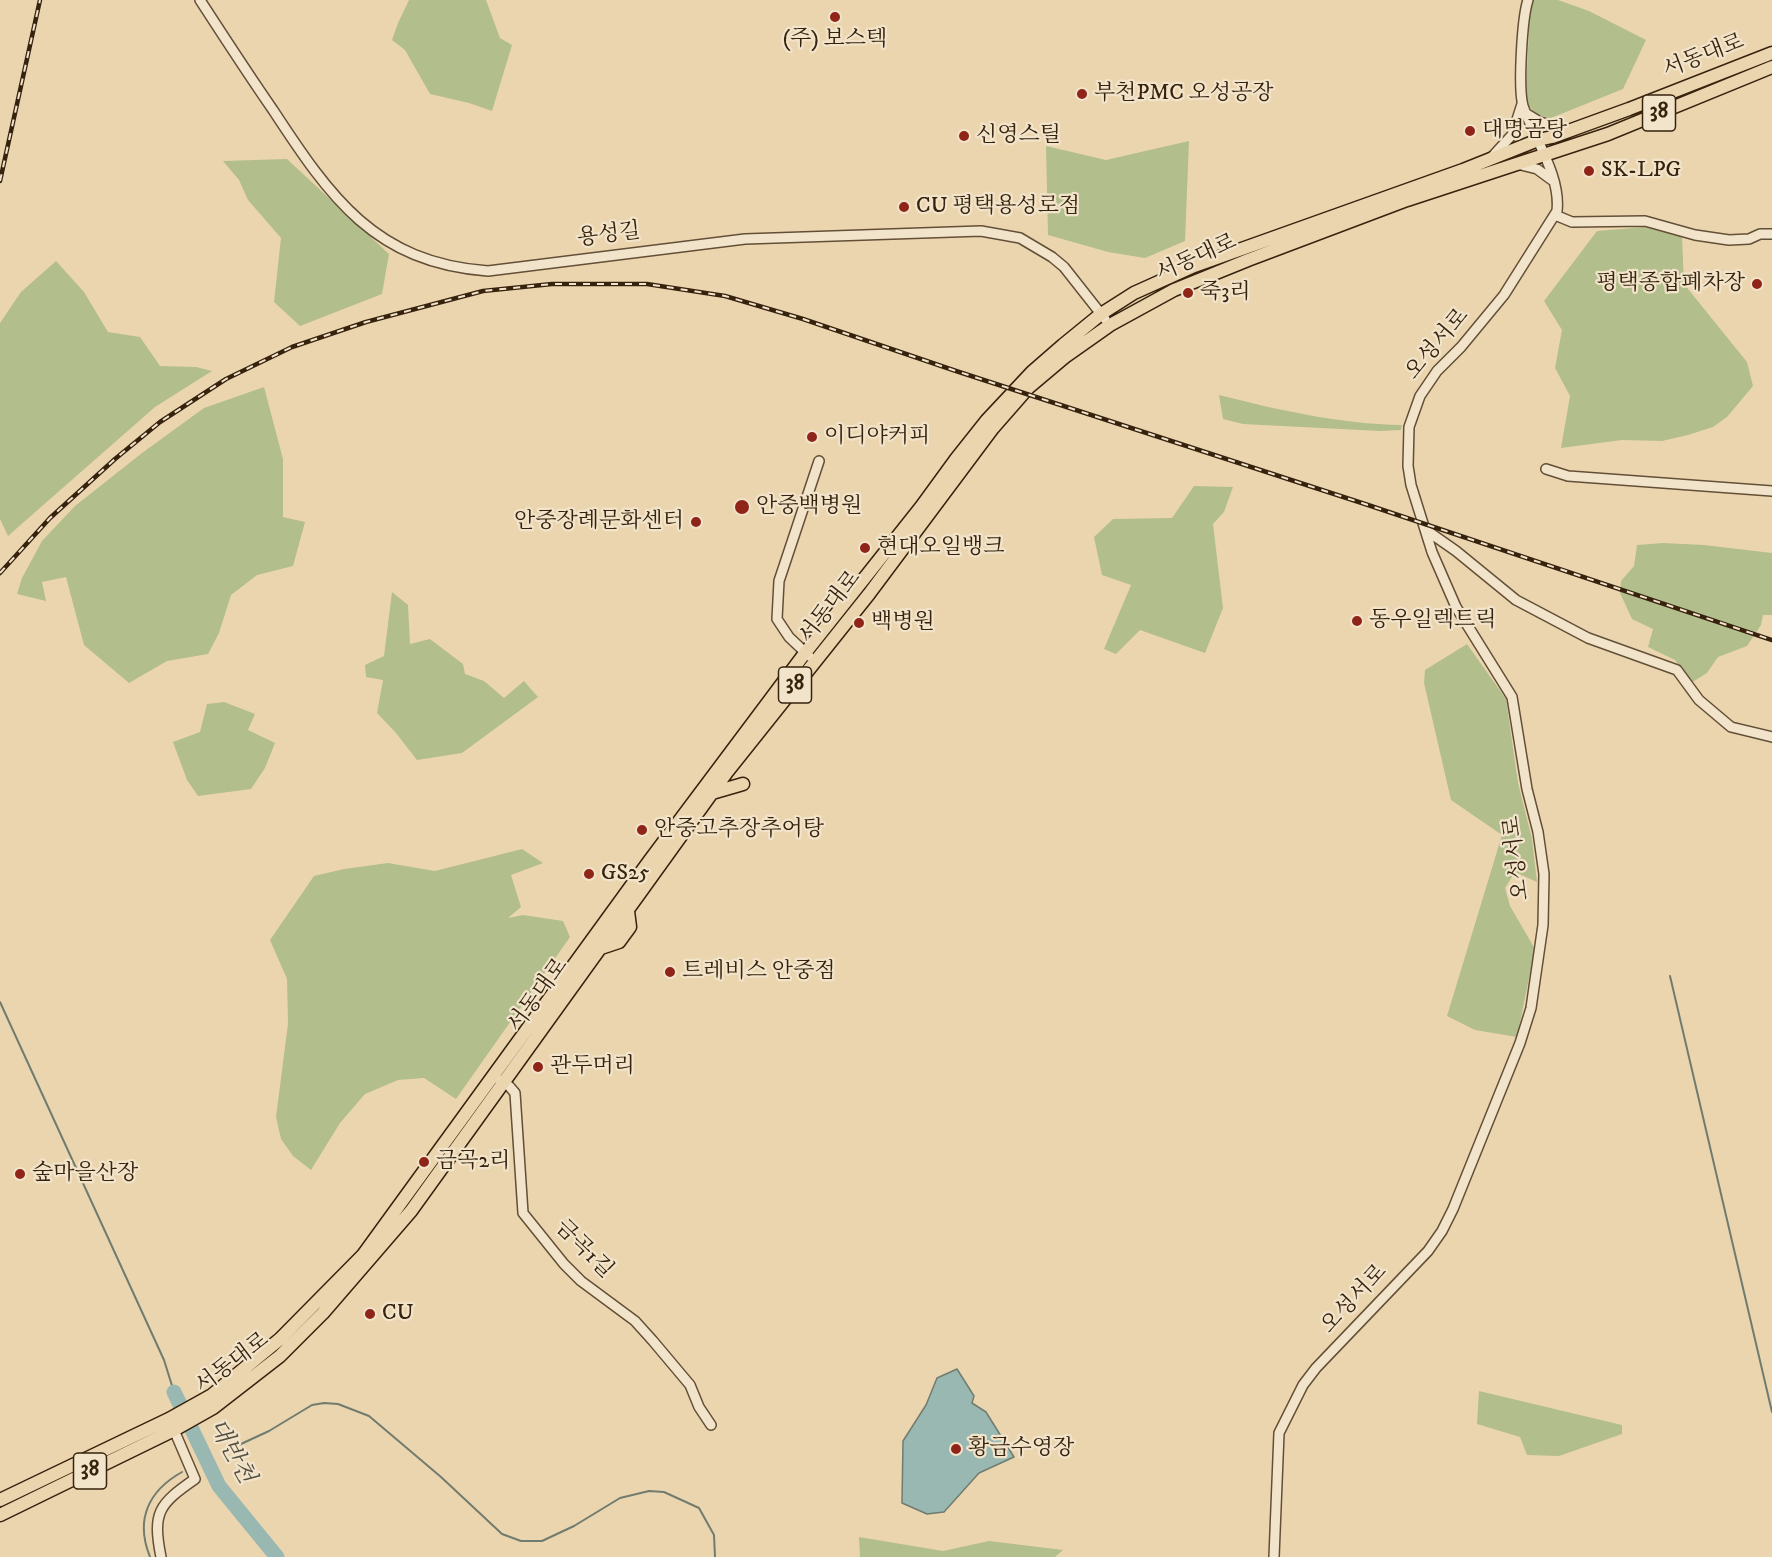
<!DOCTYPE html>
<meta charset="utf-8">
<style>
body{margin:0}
canvas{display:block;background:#ebd5af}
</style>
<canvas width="1772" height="1557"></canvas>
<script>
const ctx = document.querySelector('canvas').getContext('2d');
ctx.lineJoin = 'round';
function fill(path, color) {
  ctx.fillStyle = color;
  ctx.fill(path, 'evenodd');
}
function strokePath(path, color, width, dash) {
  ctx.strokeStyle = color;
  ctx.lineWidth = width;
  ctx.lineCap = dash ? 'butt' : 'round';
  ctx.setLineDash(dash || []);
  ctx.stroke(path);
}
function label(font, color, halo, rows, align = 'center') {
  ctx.font = font + ' "IM FELL DW Pica","Noto Serif KR",serif';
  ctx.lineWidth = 4.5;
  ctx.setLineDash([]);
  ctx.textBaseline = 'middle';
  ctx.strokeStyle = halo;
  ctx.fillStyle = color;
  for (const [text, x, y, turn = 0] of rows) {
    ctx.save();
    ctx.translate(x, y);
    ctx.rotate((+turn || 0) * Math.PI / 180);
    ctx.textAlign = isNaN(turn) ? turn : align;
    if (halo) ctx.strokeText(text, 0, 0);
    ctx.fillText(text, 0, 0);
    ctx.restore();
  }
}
fill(new Path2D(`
 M 409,0 L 486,0 L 500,38 L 512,45 L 492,111 L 469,103 L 430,94 L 405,50 L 392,40 L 398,23 Z
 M 1534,0 L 1558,0 L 1589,11 L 1646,40 L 1623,89 L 1551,118 C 1534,115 1526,108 1526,90 L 1530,10 Z
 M 1189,141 L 1185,241 L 1145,258 L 1108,252 L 1048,235 L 1046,146 L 1106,160 Z
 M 287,159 L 389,254 L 382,294 L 300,326 L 274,302 L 281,238 L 248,200 L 239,180 L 223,161 Z
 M 1646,227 L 1682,236 L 1684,284 L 1747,362 L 1753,386 L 1727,417 L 1713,427 L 1688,435 L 1662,441 L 1622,440 L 1561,448 L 1570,396 L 1555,368 L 1562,330 L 1544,301 L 1597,231 Z
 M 56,261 L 84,292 L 108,332 L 140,337 L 160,366 L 196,367 L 212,371 L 155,407 L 8,536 L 0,519 L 0,323 L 21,292 Z
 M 264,387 L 283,459 L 283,517 L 305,522 L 293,566 L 257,575 L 231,595 L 219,633 L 208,654 L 167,661 L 129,683 L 84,645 L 66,577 L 42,582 L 46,601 L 17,594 L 22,578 L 42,541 L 75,506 L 142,453 L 204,408 Z
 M 1219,395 C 1279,410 1339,424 1402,425 L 1401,430 L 1380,431 L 1243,424 L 1223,419 Z
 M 1194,486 L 1233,487 L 1224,512 L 1213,524 L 1223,608 L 1205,653 L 1140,630 L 1116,654 L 1104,649 L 1131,585 L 1102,575 L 1094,537 L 1113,519 L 1172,518 Z
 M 1663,543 L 1704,545 L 1772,553 L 1772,615 L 1763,615 L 1761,625 L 1747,646 L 1718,657 L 1707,673 L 1691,683 L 1675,660 L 1648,647 L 1653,629 L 1632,619 L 1620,593 L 1621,581 L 1634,566 L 1637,545 Z
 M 392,592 L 408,605 L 410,644 L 430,639 L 463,664 L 465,674 L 484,681 L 504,698 L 524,681 L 538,697 L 462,753 L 417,760 L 396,733 L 377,713 L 383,680 L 366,677 L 365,665 L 384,656 Z
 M 1467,644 L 1506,699 L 1518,783 L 1532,839 L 1537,882 L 1515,872 L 1505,888 L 1510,906 L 1535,949 L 1517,1037 L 1475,1030 L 1447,1016 L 1502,835 L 1451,800 L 1424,683 L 1425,670 Z
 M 224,702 L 255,714 L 248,730 L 275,743 L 265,768 L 251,789 L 198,796 L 187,780 L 173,742 L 200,732 L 207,704 Z
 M 522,849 L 543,863 L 511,875 L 521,907 L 508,918 L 523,915 L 563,921 L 570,937 L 456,1099 L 424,1078 L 398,1080 L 365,1094 L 340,1123 L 311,1170 L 293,1156 L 281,1139 L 276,1117 L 288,1024 L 287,979 L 270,940 L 314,876 L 344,869 L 388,863 L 435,871 Z
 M 1479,1391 L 1622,1425 L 1622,1434 L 1559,1456 L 1527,1455 L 1520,1437 L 1477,1424 Z
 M 859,1537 L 943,1551 L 989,1541 L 1063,1550 L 1055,1557 L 860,1557 Z`), '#b3be8d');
const water = new Path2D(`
 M 957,1369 L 974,1396 L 972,1403 L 986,1412 L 1014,1457 L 979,1473 L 944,1512 L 927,1514 L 902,1503 L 903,1441 L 926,1405 L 937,1378 Z`);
fill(water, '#99b8b1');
strokePath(water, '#717c6f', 1.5);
strokePath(new Path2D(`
 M 1670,976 L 1772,1412
 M 0,1002 L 164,1360 L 174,1392
 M 228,1450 L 269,1431 L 312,1405 L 324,1403 L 338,1404 L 369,1416 L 441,1477 L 502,1534 L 521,1541 L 542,1541 L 574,1526 L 620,1498 L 649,1491 L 664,1492 L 699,1508 L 714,1535 L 715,1557
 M 150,1557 C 135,1520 148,1491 182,1472`), '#717c6f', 2);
strokePath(new Path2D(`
 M 174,1392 L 219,1486 L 277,1557`), '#99b8b1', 15);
const minor = new Path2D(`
 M 200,0 C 224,37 248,74 273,110 C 330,197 375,263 488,271 L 745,239 L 981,231 L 1020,238 L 1052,257 L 1064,267 L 1105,319
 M 1527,114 L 1540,122 L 1569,130
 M 1491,158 L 1512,135 L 1522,104
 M 1517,164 L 1537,169 L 1552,180
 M 1555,215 L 1572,222 L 1645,221 L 1695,235 L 1729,240 L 1749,239 L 1760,234 L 1772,234
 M 1546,469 L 1568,476 L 1772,491
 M 1426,530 L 1456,551 L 1516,600 L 1588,638 L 1677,670 L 1699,700 L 1731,727 L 1772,737
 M 809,656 L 789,637 L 777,619 L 779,581 L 819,461
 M 498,1079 L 509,1086 L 515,1093 L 523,1213 L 564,1264 L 581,1281 L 635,1321 L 653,1341 L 690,1385 L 699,1407 L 711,1425
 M 161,1557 C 152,1512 159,1504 195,1479 L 174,1430
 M 1274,1557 L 1279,1433 L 1303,1385 L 1316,1368 L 1428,1251 L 1442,1231 L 1453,1209 L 1520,1043 L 1531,1008 L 1543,925 L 1544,874 L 1538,832 L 1527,789 L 1512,697 L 1456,607 L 1432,552 L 1411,485 L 1408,466 L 1409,427 L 1420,396 L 1437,371 L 1461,347 L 1504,295 L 1557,211 C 1561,176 1534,138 1523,106 C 1518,88 1522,18 1528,0`);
const major = new Path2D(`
 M 712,793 L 743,784
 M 601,948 L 619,942 L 630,927 L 628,911
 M 0,1500 L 169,1419 L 212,1395 L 280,1339 L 363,1255 L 650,860 L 805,653 L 921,507 L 956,459 L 987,420 L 1032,372 L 1063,345 L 1101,314 L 1134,293 L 1194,266 L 1463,170 L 1538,140 L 1552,137 L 1629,109 L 1772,53
 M 0,1515 L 174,1430 L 213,1408 L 280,1356 L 323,1313 L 411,1211 L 727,772 L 869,594 L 993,428 L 1028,388 L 1066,356 L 1110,325 L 1174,290 L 1248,260 L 1407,200 L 1608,134 L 1772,67`);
strokePath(minor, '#634f36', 12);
strokePath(major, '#36220d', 15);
strokePath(minor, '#f2e4cb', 9);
strokePath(major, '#ebd5af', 12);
const rail = new Path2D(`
 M 0,181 L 40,0
 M 0,573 L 50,518 L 115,459 L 160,422 L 226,379 L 292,347 L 366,322 L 483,291 L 552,284 L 647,284 L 725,296 L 803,319 L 956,371 L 1368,505 L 1772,640`);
strokePath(rail, '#36220d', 4.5);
strokePath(rail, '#f2e4cb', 2, [7]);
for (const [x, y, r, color] of [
 [835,17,6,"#8f2418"],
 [1082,94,6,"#8f2418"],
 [1470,131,6,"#8f2418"],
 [964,136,6,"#8f2418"],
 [1589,171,6,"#8f2418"],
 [904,207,6,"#8f2418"],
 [1757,284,6,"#8f2418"],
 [1188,293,6,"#8f2418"],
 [812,437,6,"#8f2418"],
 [742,507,8,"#8f2418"],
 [696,522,6,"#8f2418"],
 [865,548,6,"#8f2418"],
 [1357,621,6,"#8f2418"],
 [859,623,6,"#8f2418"],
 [642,830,6,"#8f2418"],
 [589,874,6,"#8f2418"],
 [670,972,6,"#8f2418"],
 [538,1067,6,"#8f2418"],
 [424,1162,6,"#8f2418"],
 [20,1174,6,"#8f2418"],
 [370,1314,6,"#8f2418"],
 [956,1449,6,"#8f2418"]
]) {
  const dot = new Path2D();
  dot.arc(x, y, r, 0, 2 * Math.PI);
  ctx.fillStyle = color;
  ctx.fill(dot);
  strokePath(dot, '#f2e4cb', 2);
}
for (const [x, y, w] of [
 [1659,113,33],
 [795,685,33],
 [90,1471,33]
]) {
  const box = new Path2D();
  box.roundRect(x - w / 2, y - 18, w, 36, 4.5);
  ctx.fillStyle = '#f2e4cb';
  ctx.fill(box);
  strokePath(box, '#36220d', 1.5);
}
label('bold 21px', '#36220d', null, [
 ["38",1659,113],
 ["38",795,685],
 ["38",90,1471]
]);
label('22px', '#36220d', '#f2e4cb', [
 ["(주) 보스텍",835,40,"center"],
 ["부천PMC 오성공장",1094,94],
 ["대명곰탕",1482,131],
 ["신영스틸",976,136],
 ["SK-LPG",1601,171],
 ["CU 평택용성로점",916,207],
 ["평택종합폐차장",1745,284,"right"],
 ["죽3리",1200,293],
 ["이디야커피",824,437],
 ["안중백병원",756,507],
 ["안중장례문화센터",684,522,"right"],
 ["현대오일뱅크",877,548],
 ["동우일렉트릭",1369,621],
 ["백병원",871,623],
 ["안중고추장추어탕",654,830],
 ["GS25",601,874],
 ["트레비스 안중점",682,972],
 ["관두머리",550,1067],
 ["금곡2리",436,1162],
 ["숲마을산장",32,1174],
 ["CU",382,1314],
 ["황금수영장",968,1449]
], 'left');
label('22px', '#36220d', '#f2e4cb', [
 ["서동대로",1704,57,-21],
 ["용성길",609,236,-7],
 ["서동대로",1197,259,-24],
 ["오성서로",1438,345,-50],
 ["서동대로",831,608,-52],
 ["오성서로",1518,858,-97],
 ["서동대로",539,996,-54],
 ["금곡1길",583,1250,45],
 ["오성서로",1355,1300,-47],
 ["서동대로",233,1364,-37]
]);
label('italic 24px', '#544f3e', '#f2e4cb', [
 ["대반천",230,1452,61]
]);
</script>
